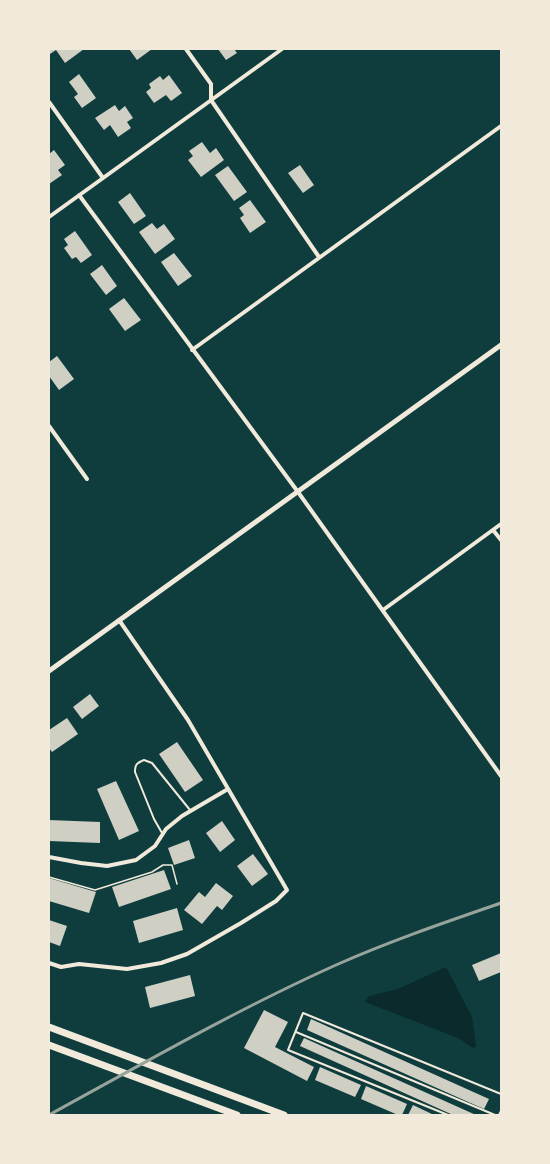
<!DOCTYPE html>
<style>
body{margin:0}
#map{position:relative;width:550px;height:1164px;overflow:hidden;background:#0f3d3e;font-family:Literata,serif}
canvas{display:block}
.frame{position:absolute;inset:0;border:50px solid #f1e9da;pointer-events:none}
</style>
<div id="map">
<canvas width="550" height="1164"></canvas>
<div class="frame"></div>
</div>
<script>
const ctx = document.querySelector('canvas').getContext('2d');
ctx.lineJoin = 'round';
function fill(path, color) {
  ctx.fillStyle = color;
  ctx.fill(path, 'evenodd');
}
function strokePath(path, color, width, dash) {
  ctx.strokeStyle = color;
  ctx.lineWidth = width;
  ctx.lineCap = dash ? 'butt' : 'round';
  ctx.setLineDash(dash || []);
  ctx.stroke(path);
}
fill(new Path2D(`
 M 446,967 L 472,1017 L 476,1046 L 473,1048 L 458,1038 L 365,1002 L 369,996 L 398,989 Z`), '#0a2a2b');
fill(new Path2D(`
 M 49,49 L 84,49 L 65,63 L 56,50 L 50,54 Z
 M 129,49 L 152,49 L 137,60 Z
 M 218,49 L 234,49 L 237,53 L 226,60 Z
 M 79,74 L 96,98 L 82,108 L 74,97 L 78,94 L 69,82 Z
 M 169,75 L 182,93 L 171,101 L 166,95 L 154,103 L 146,92 L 151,88 L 149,84 L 160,76 L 163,80 Z
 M 115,105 L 119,111 L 125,106 L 133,118 L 127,122 L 131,128 L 118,137 L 110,125 L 104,130 L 95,118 Z
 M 202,142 L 210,153 L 216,148 L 224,160 L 201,177 L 188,160 L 193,156 L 189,151 Z
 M 54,150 L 65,165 L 58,170 L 62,175 L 49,184 L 49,154 Z
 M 300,165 L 314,185 L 303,193 L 288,173 Z
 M 228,166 L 247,192 L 234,201 L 215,175 Z
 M 130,193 L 146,216 L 134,224 L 118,202 Z
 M 250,200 L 266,222 L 250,233 L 240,218 L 244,215 L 239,208 Z
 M 152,223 L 157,229 L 164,224 L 175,239 L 155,254 L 139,232 Z
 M 75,231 L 92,255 L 81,263 L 76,257 L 72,259 L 64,248 L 68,245 L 64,239 Z
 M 174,253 L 192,276 L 178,286 L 161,262 Z
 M 102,265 L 117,286 L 106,295 L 90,274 Z
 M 124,298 L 141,320 L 125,331 L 109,309 Z
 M 57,356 L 74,379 L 59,390 L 49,376 L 49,362 Z
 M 90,694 L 99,706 L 82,719 L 73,707 Z
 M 67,718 L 78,734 L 52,752 L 49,748 L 49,730 Z
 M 177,742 L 203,780 L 185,792 L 159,754 Z
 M 116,781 L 139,831 L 119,840 L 97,789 Z
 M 49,820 L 100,822 L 100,843 L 49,841 Z
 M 222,821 L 235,840 L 220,852 L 206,833 Z
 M 189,840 L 195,858 L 174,865 L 168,848 Z
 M 253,854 L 268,874 L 252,886 L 237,866 Z
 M 164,870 L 171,889 L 119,907 L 112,887 Z
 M 49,878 L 96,892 L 89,913 L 49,901 Z
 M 216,883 L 233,896 L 222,910 L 217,906 L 202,924 L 184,910 L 199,892 L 205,897 Z
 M 177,908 L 183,930 L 139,943 L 133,921 Z
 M 49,920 L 67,926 L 60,946 L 49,942 Z
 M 501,953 L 501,972 L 479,981 L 472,965 Z
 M 190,975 L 195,996 L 150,1008 L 145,987 Z
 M 264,1010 L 288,1022 L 275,1047 L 314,1067 L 307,1081 L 244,1048 Z
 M 311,1019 L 489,1099 L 484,1109 L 307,1030 Z
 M 304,1038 L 476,1115 L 453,1115 L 300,1046 Z
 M 320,1067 L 361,1085 L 355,1097 L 315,1080 Z
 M 366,1086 L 407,1104 L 402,1115 L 398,1115 L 361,1099 Z
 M 413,1105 L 434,1115 L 408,1115 Z`), '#cfcfc3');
strokePath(new Path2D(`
 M 49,877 L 95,890 L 152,872 L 163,865 L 172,865 L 177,884`), '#f1e9da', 1.5);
strokePath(new Path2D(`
 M 162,833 L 154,819 L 135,772 C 135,764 137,763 144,760 L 152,763 L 190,810
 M 296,1032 L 495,1115
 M 448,1115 L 288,1050 L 303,1013 L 501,1094
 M 499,1115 L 501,1111`), '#f1e9da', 2);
strokePath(new Path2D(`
 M 186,49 L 211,84 L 211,100 L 319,257
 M 49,102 L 103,178
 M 79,195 L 298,492 L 501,776
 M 49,217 L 282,49
 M 192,350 L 501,126
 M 49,426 L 87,479
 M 493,530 L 501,540
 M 383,610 L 501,524
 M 49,857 L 81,863 L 107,866 L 136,860 L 155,846 L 166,829 L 182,816 L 228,789
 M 49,963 L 61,967 L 79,964 L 127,969 L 161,963 L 187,954 L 241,923 L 276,901 L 287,890 L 188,720 L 119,620`), '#f1e9da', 4);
strokePath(new Path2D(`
 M 49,671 L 501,345`), '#f1e9da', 5);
strokePath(new Path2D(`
 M 49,1027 L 284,1115
 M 49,1045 L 237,1115`), '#f1e9da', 7);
strokePath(new Path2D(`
 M 49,1115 C 144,1063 238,1009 336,965 C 390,941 446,922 501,903`), '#97a49c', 3);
</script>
